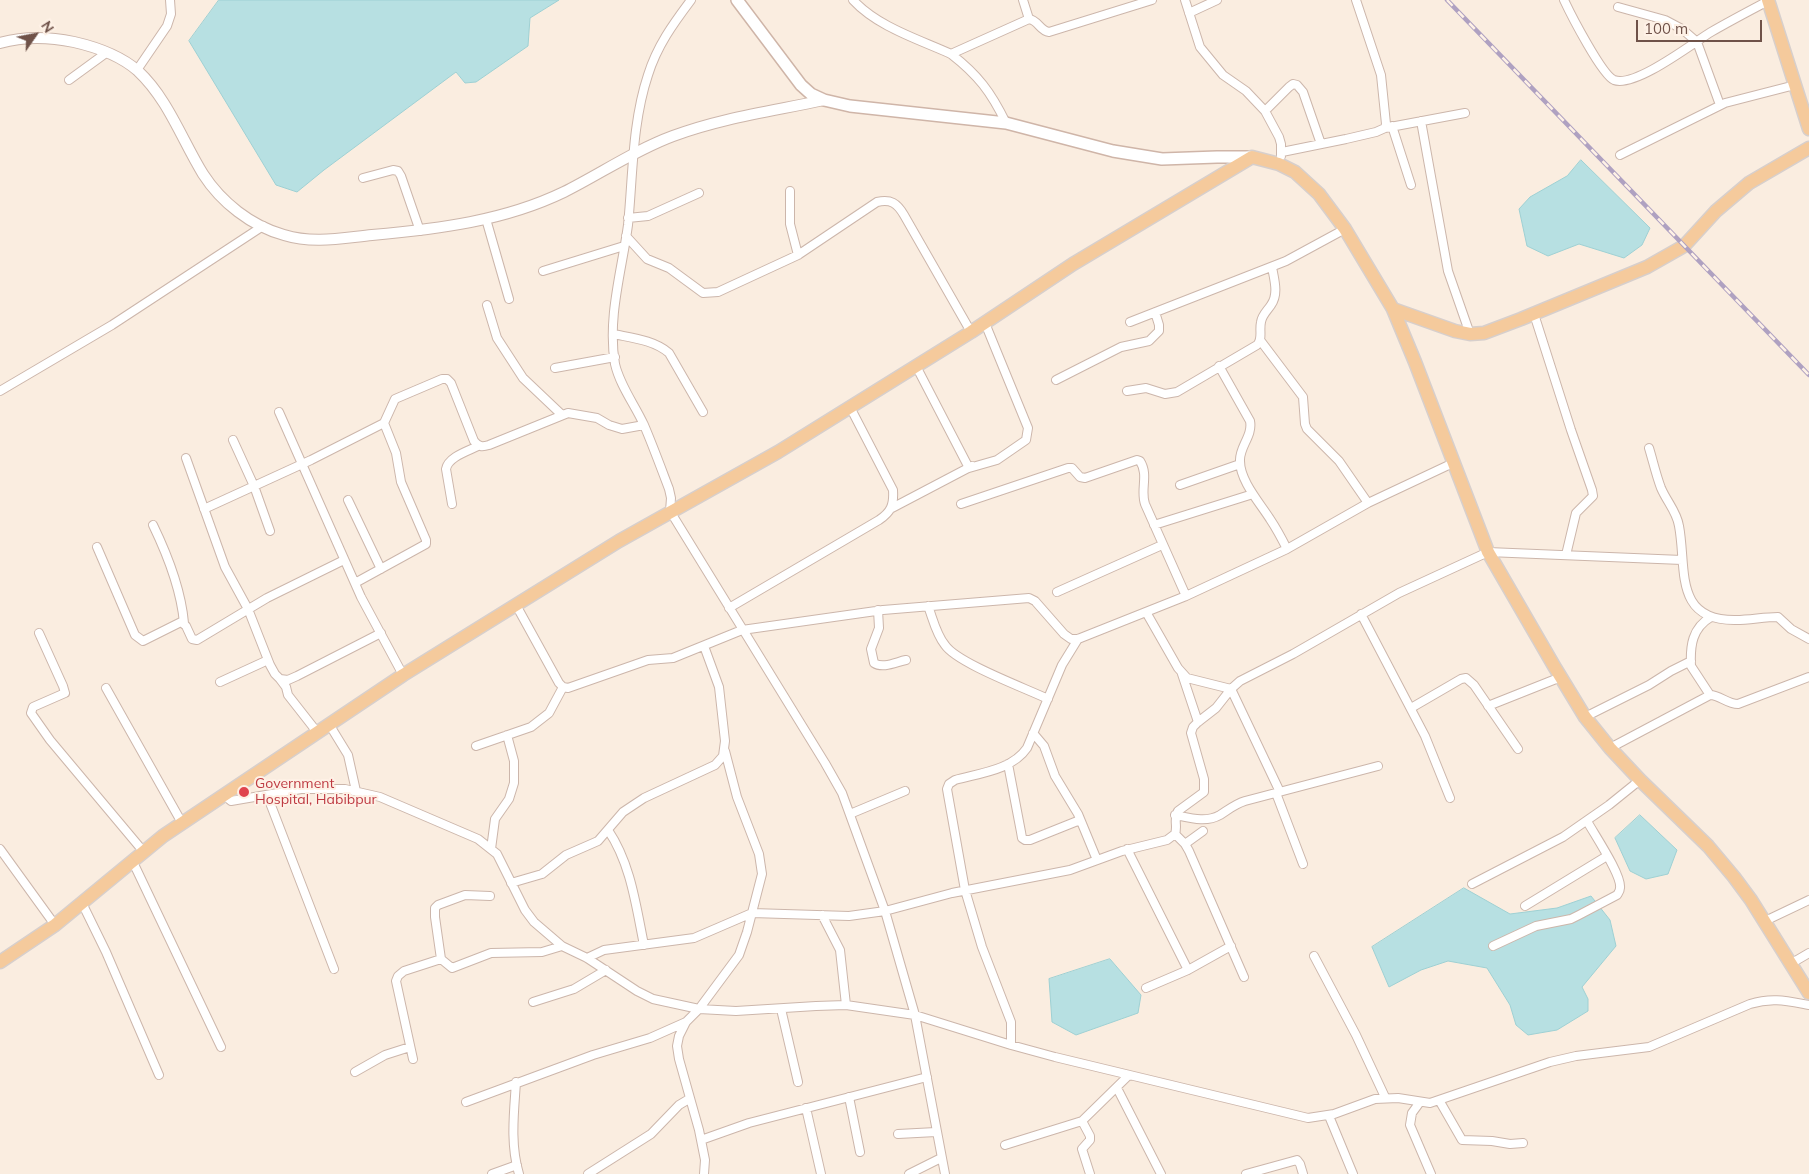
<!DOCTYPE html>
<style>
body{margin:0}
#map{position:relative;width:1809px;height:1174px;overflow:hidden;background:#faede0;font-family:Mulish,sans-serif}
canvas{display:block}
.north{position:absolute;left:10px;top:10px;width:50px;height:50px;-webkit-text-stroke:4px #fef1e6;paint-order:stroke;rotate:57deg;font-size:14px;font-weight:700;line-height:20px;text-align:center;color:#6f5249}
.north::after{content:'';display:block;margin:auto;width:18px;height:22px;background:#6f5249;clip-path:polygon(50% 0,100% 100%,50% 72%,0 100%)}
.scale{position:absolute;left:1636px;top:20px;width:126px;height:22px;box-sizing:border-box;border:2px solid #6f5249;border-top:0;padding-left:6px;font-size:15px;line-height:18px;white-space:nowrap;color:#6f5249;-webkit-text-stroke:4px #fef1e6;paint-order:stroke}
</style>
<div id="map">
<canvas width="1809" height="1174"></canvas>
<div class="north">N</div>
<div class="scale">100 m</div>
</div>
<script>
const ctx = document.querySelector('canvas').getContext('2d');
ctx.lineJoin = 'round';
function fill(path, color) {
  ctx.fillStyle = color;
  ctx.fill(path, 'evenodd');
}
function strokePath(path, color, width, dash) {
  ctx.strokeStyle = color;
  ctx.lineWidth = width;
  ctx.lineCap = dash ? 'butt' : 'round';
  ctx.setLineDash(dash || []);
  ctx.stroke(path);
}
function label(font, color, halo, rows, align = 'center') {
  ctx.font = font + ' Mulish,sans-serif';
  ctx.lineWidth = 4;
  ctx.setLineDash([]);
  ctx.textBaseline = 'middle';
  ctx.strokeStyle = halo;
  ctx.fillStyle = color;
  for (const [text, x, y, turn = 0] of rows) {
    ctx.save();
    ctx.translate(x, y);
    ctx.rotate((+turn || 0) * Math.PI / 180);
    ctx.textAlign = isNaN(turn) ? turn : align;
    if (halo) ctx.strokeText(text, 0, 0);
    ctx.fillText(text, 0, 0);
    ctx.restore();
  }
}
const water = new Path2D(`
 M 219,0 L 559,0 L 530,18 L 528,46 L 476,82 L 465,83 L 456,72 L 324,170 L 297,192 L 276,185 L 189,41 Z
 M 1581,160 L 1650,228 L 1642,245 L 1624,258 L 1579,244 L 1548,256 L 1527,246 L 1519,209 L 1530,197 L 1567,176 Z
 M 1640,815 L 1677,850 L 1668,874 L 1646,879 L 1630,871 L 1615,838 Z
 M 1464,888 L 1510,914 L 1557,908 L 1591,896 L 1610,920 L 1616,946 L 1582,987 L 1588,999 L 1588,1011 L 1557,1030 L 1528,1035 L 1516,1025 L 1510,1005 L 1487,968 L 1448,961 L 1421,970 L 1389,987 L 1372,947 Z
 M 1110,959 L 1141,995 L 1138,1013 L 1076,1035 L 1052,1022 L 1049,979 Z`);
fill(water, '#b7e0e2');
strokePath(water, '#9ed0d3', 1);
const minor = new Path2D(`
 M 691,0 C 673,24 657,46 648,75 C 632,123 633,175 628,225 C 622,270 607,318 615,364 C 620,386 635,405 644,425 C 653,446 661,468 669,489 L 671,498 L 670,511 L 825,763 L 842,793 L 885,911 L 915,1015 L 945,1174
 M 853,0 C 878,27 918,39 951,54 C 978,75 991,92 1006,123
 M 1023,0 L 1029,19
 M 1185,0 L 1200,47 L 1223,75 L 1246,91 L 1265,111 L 1279,137 L 1281,144 L 1281,156
 M 1564,0 C 1571,15 1602,75 1614,80 C 1635,88 1693,43 1711,32 C 1730,21 1749,11 1768,1
 M 1618,7 L 1665,20 L 1682,29 L 1697,42 L 1720,105
 M 1189,13 L 1217,0
 M 951,54 L 1029,19 C 1038,20 1040,31 1049,32 L 1152,0
 M 137,70 L 167,26 L 171,14 L 170,0
 M 69,80 L 106,53
 M 1265,111 L 1289,87 L 1293,84 L 1297,85 L 1303,92 L 1321,144
 M 1421,121 L 1448,271 L 1470,334
 M 1392,126 L 1411,185
 M 1385,128 L 1465,113
 M 1282,152 L 1346,139 L 1376,132 L 1385,128 L 1386,124 L 1381,75 L 1356,0
 M 1620,155 L 1725,103 L 1795,85
 M 363,178 L 393,170 L 398,171 L 401,176 L 420,231
 M 790,191 L 790,224 L 798,255
 M 628,218 L 648,216 L 699,193
 M 486,219 L 509,299
 M 626,236 L 647,259 L 669,268 L 703,293 L 718,292 L 798,255 L 877,202 C 891,199 897,203 904,215 L 971,332
 M 543,271 L 624,246
 M 487,305 L 497,338 L 523,378 L 562,415
 M 1534,314 L 1571,430 L 1592,490 L 1593,496 L 1576,513 L 1566,555
 M 1130,322 L 1286,261 L 1345,229
 M 613,334 C 632,338 654,340 669,353 L 703,412
 M 1260,340 L 1303,397 L 1305,424 L 1307,429 L 1339,461 L 1368,503
 M 916,366 L 969,468 L 997,460 L 1026,440 L 1028,428 L 985,323
 M 1219,366 L 1250,421 C 1253,436 1239,447 1240,461 C 1240,481 1260,503 1270,519 C 1276,528 1282,539 1287,549
 M 555,368 L 615,357
 M 1056,380 L 1121,347 L 1149,341 L 1159,331 L 1159,325 L 1155,312
 M 0,391 L 112,325 L 263,226
 M 1127,391 L 1146,388 L 1165,394 L 1177,392 L 1257,345 C 1263,339 1259,331 1261,322 C 1262,315 1267,311 1271,305 C 1279,294 1274,279 1272,267
 M 279,412 L 361,597 L 403,675
 M 233,440 L 254,486 L 270,531
 M 1649,448 C 1653,461 1656,475 1661,488 C 1667,502 1677,512 1679,526 C 1687,568 1673,621 1736,620 C 1750,620 1764,617 1778,617 L 1791,629 L 1809,639
 M 186,458 L 225,567 L 248,609 L 270,665 L 275,674 L 280,679 L 288,680 L 297,676 L 381,633
 M 1180,485 L 1240,464
 M 348,500 L 381,569
 M 452,504 L 446,469 C 448,457 468,451 478,446
 M 961,504 L 1068,468 L 1072,468 L 1080,477 L 1085,478 L 1137,460 L 1140,461 C 1149,475 1140,490 1145,504 L 1186,596
 M 892,508 L 972,466
 M 204,509 L 311,460 L 384,423 L 395,399 L 442,379 L 447,379 L 451,383 L 474,441 C 479,447 482,447 489,445 L 568,413 L 597,418 L 609,425 L 622,429 L 644,425
 M 153,525 C 168,556 181,589 184,623
 M 1154,525 L 1253,494
 M 97,547 L 135,635 L 143,641 L 181,622 L 186,626 L 192,639 L 197,640 L 267,598 L 344,560
 M 355,583 L 426,544 L 426,540 L 401,482 L 396,453 L 384,423
 M 1057,592 L 1162,545
 M 516,605 L 559,683 L 563,687 L 568,688 L 648,660 L 673,658 L 742,630 L 883,610 L 1029,598 L 1035,601 L 1064,634 L 1071,639 L 1078,639 L 1186,596 L 1287,549 L 1368,503 L 1453,463
 M 928,606 C 933,619 936,634 945,645 C 957,663 1025,688 1048,699
 M 729,608 L 879,520 C 891,512 894,505 893,490 L 850,407
 M 878,610 L 879,628 L 871,649 L 874,663 C 883,669 896,662 906,660
 M 1146,612 L 1178,668 L 1187,678 L 1231,689 L 1280,792
 M 1361,614 L 1425,736 L 1450,798
 M 39,633 L 63,686 L 65,693 L 33,707 L 31,713 L 50,740 L 143,851
 M 1182,674 L 1198,722
 M 280,679 L 286,687 L 288,695 L 317,732
 M 220,682 L 268,660
 M 106,688 L 182,823
 M 1710,695 L 1691,666 C 1690,646 1692,628 1711,617
 M 1488,706 L 1561,677
 M 1411,708 L 1461,679 L 1466,678 L 1474,685 L 1518,749
 M 1585,717 L 1649,685 L 1671,671 L 1691,661
 M 329,724 L 348,755 L 356,791
 M 1033,733 L 1044,746 L 1055,776 L 1078,814 L 1097,860
 M 476,746 L 531,727 L 549,713 L 563,687
 M 1610,748 L 1710,695 C 1720,695 1727,704 1738,704 L 1809,677
 M 1008,764 L 1021,832 L 1022,838 L 1025,840 L 1030,840 L 1080,820
 M 1276,793 L 1303,864
 M 224,795 L 231,801 L 301,789 L 345,789 L 380,797 L 478,839 L 497,854 L 525,910 L 534,922 L 562,946 L 587,958 L 637,991 L 653,999 L 699,1009 L 736,1011 L 816,1006 L 846,1005 L 915,1015 L 1011,1045 L 1055,1057 L 1308,1118 L 1334,1114 L 1375,1099 L 1398,1098 L 1430,1103 L 1550,1062 L 1576,1056 L 1649,1047 L 1750,1004 C 1772,997 1787,1001 1809,1005
 M 267,795 L 334,969
 M 850,814 L 905,791
 M 1175,815 C 1190,818 1206,823 1220,815 C 1228,810 1235,804 1245,801 L 1378,766
 M 608,830 C 631,864 636,906 644,945
 M 1175,834 L 1185,844 L 1189,851 L 1244,977
 M 1185,844 L 1203,831
 M 0,849 L 55,925
 M 491,849 L 495,819 L 509,799 L 514,783 L 514,761 L 507,735
 M 1127,849 L 1188,970
 M 132,860 L 221,1047
 M 511,883 L 542,874 L 566,855 L 598,841 L 623,812 L 644,798 L 715,765 L 723,756 L 725,741 L 719,687 L 704,646
 M 1472,884 L 1563,837 L 1609,805 L 1640,780
 M 82,903 L 106,952 L 159,1075
 M 1525,906 L 1607,856
 M 822,915 L 840,950 L 846,1005
 M 1765,921 L 1809,900
 M 1493,946 L 1536,926 L 1571,919 L 1579,915 L 1617,895 C 1619,892 1620,891 1620,888 C 1622,875 1594,834 1587,821
 M 1314,956 L 1356,1035 L 1385,1097
 M 587,958 L 604,950 L 694,938 L 752,913 L 849,916 L 885,911 L 952,893 L 1070,870 L 1122,851 L 1167,840 L 1175,834 C 1178,826 1173,819 1178,811 L 1204,792 L 1204,779 L 1191,733 L 1193,727 L 1198,722 L 1216,708 L 1231,689 L 1240,681 L 1293,654 L 1399,593 L 1488,552 L 1682,560
 M 441,959 L 435,917 L 435,908 L 438,905 L 465,895 L 490,896
 M 1792,963 L 1809,953
 M 1146,988 L 1188,970 L 1231,946
 M 533,1002 L 574,989 L 606,970
 M 781,1009 L 798,1082
 M 1011,1045 L 1011,1022 L 982,947 L 965,890 L 947,789 L 949,784 L 955,780 C 980,773 1012,770 1027,748 L 1062,665 L 1078,639
 M 413,1059 L 396,981 L 398,976 L 404,971 L 441,959 L 452,968 L 491,953 L 542,952 L 562,946
 M 355,1072 L 385,1055 L 410,1047
 M 516,1082 C 514,1113 510,1144 519,1174
 M 1117,1088 L 1161,1174
 M 849,1097 L 860,1152
 M 1439,1100 L 1462,1140 L 1492,1141 L 1510,1144 L 1523,1143
 M 466,1102 L 593,1055 L 650,1038 L 686,1022
 M 1420,1102 L 1412,1113 L 1410,1125 L 1431,1174
 M 806,1108 L 821,1174
 M 1329,1116 L 1353,1174
 M 1082,1121 L 1090,1136 L 1090,1140 L 1082,1149 L 1090,1174
 M 898,1134 L 936,1132
 M 701,1140 L 749,1123 L 927,1077
 M 1005,1145 L 1082,1121 L 1129,1075
 M 492,1174 L 517,1165
 M 588,1174 L 651,1134 L 679,1105 L 689,1099
 M 704,1174 L 705,1160 L 699,1130 L 679,1059 L 677,1046 L 679,1036 L 686,1022 L 699,1009 L 739,955 L 747,932 L 762,874 L 759,854 L 737,797 L 725,751
 M 909,1174 L 941,1158
 M 1246,1174 L 1297,1160 L 1300,1164 L 1303,1174`);
const tertiary = new Path2D(`
 M 0,43 C 24,36 50,37 74,42 C 96,47 121,56 138,71 C 168,99 182,140 203,174 C 221,202 251,226 284,235 C 313,244 342,238 372,235 C 438,229 504,221 564,192 C 600,174 635,150 673,136 C 721,118 773,111 824,100`);
const secondary = new Path2D(`
 M 737,0 L 801,85 L 811,94 L 824,100 L 850,106 L 1006,123 L 1113,151 L 1162,159 L 1217,157 L 1252,157`);
const primary = new Path2D(`
 M 1768,0 L 1809,129
 M 1393,309 L 1455,331 L 1470,334 L 1484,333 L 1521,319 L 1647,267 L 1684,246 L 1716,211 L 1749,183 L 1809,148
 M 0,962 L 55,925 L 163,836 L 403,675 L 619,541 L 778,452 L 971,332 L 1073,264 L 1252,157 L 1279,164 L 1295,172 L 1319,194 L 1345,229 L 1393,309 L 1415,362 L 1488,552 L 1554,666 L 1585,717 L 1610,748 L 1640,780 L 1708,846 L 1734,877 L 1751,900 L 1809,993`);
strokePath(minor, '#ccb6ab', 10);
strokePath(tertiary, '#ccb6ab', 12);
strokePath(secondary, '#cfb5a8', 14);
strokePath(primary, '#d7cfcc', 15);
strokePath(minor, '#fff', 8);
strokePath(tertiary, '#fff', 10);
strokePath(secondary, '#fff', 11);
strokePath(primary, '#f5ca9c', 12);
const rail = new Path2D(`
 M 1447,0 L 1809,375`);
strokePath(rail, '#afa1c1', 4.5);
strokePath(rail, '#fef1e6', 2.5, [8]);
for (const [x, y, r, color] of [
 [244,792,6,"#e0444e"]
]) {
  const dot = new Path2D();
  dot.arc(x, y, r, 0, 2 * Math.PI);
  ctx.fillStyle = color;
  ctx.fill(dot);
  strokePath(dot, '#fef1e6', 2);
}
label('14px', '#be3a42', '#fef1e6', [
 ["Government",255,784],
 ["Hospital, Habibpur",255,800]
], 'left');
</script>
